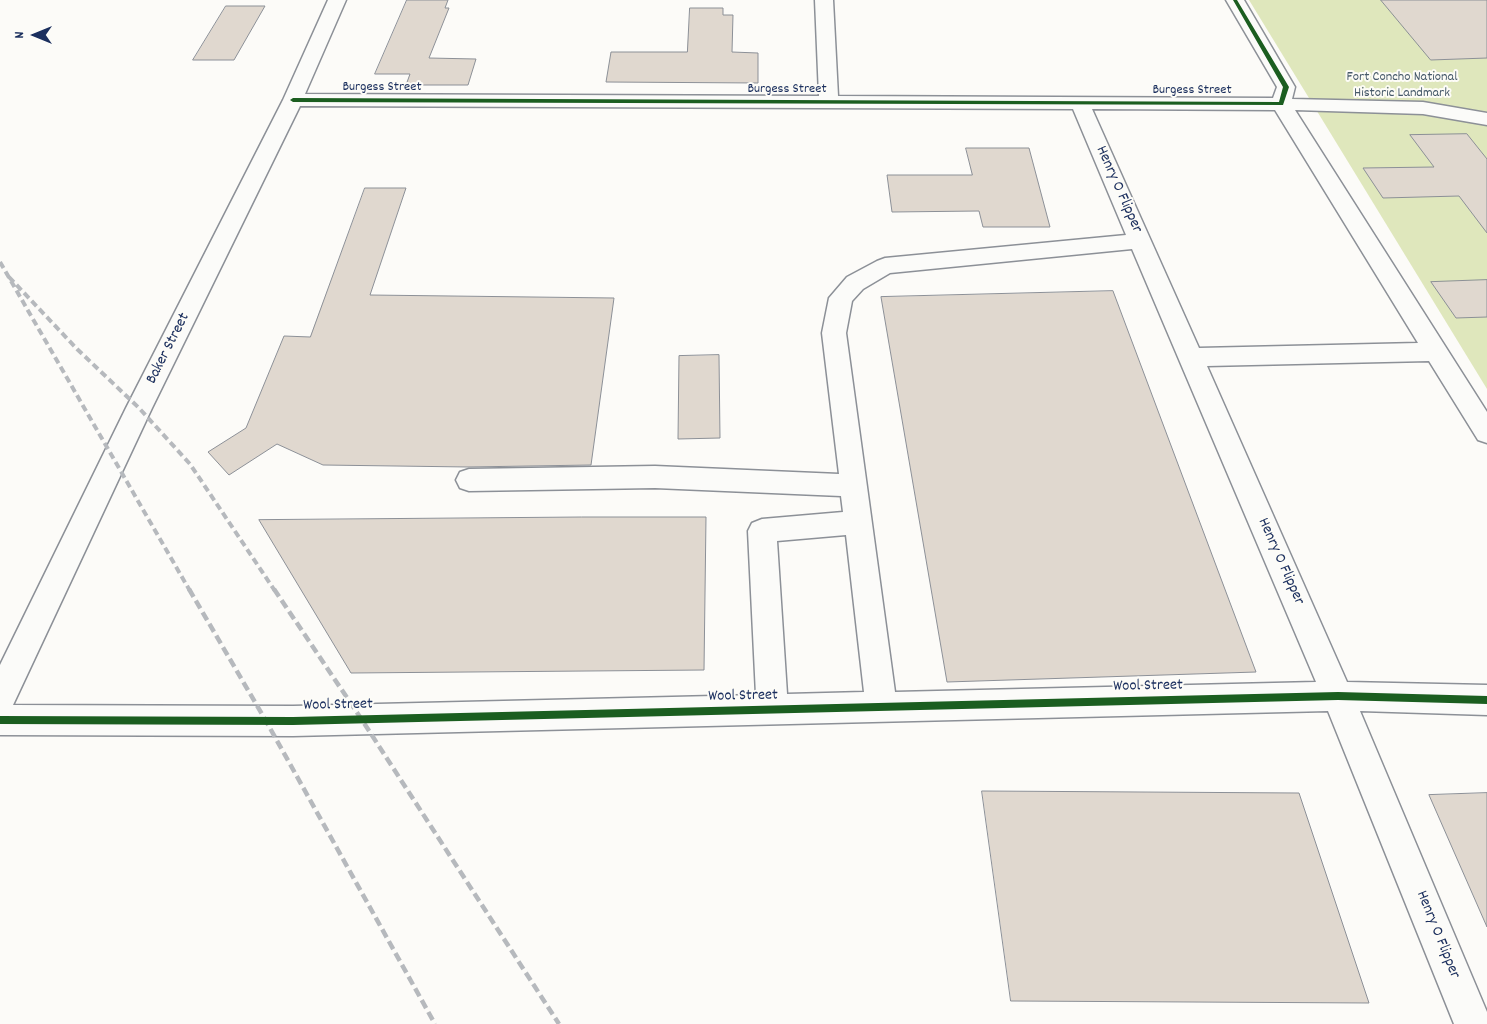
<!DOCTYPE html>
<style>
body{margin:0}
#map{position:relative;width:1487px;height:1024px;overflow:hidden;background:#fcfbf8;font-family:Dekko,sans-serif}
canvas{display:block}
.north{position:absolute;left:10px;top:10px;width:50px;height:50px;-webkit-text-stroke:4px #fdfcf7;paint-order:stroke;rotate:270deg;font-size:14px;font-weight:700;line-height:20px;text-align:center;color:#1b2f5e}
.north::after{content:'';display:block;margin:auto;width:18px;height:22px;background:#1b2f5e;clip-path:polygon(50% 0,100% 100%,50% 72%,0 100%)}
</style>
<div id="map">
<canvas width="1487" height="1024"></canvas>
<div class="north">N</div>
</div>
<script>
const ctx = document.querySelector('canvas').getContext('2d');
ctx.lineJoin = 'round';
function fill(path, color) {
  ctx.fillStyle = color;
  ctx.fill(path, 'evenodd');
}
function strokePath(path, color, width, dash) {
  ctx.strokeStyle = color;
  ctx.lineWidth = width;
  ctx.lineCap = dash ? 'butt' : 'round';
  ctx.setLineDash(dash || []);
  ctx.stroke(path);
}
function label(font, color, halo, rows, align = 'center') {
  ctx.font = font + ' Dekko,sans-serif';
  ctx.lineWidth = 4;
  ctx.setLineDash([]);
  ctx.textBaseline = 'middle';
  ctx.strokeStyle = halo;
  ctx.fillStyle = color;
  for (const [text, x, y, turn = 0] of rows) {
    ctx.save();
    ctx.translate(x, y);
    ctx.rotate((+turn || 0) * Math.PI / 180);
    ctx.textAlign = isNaN(turn) ? turn : align;
    if (halo) ctx.strokeText(text, 0, 0);
    ctx.fillText(text, 0, 0);
    ctx.restore();
  }
}
fill(new Path2D(`
 M 1249,0 L 1487,0 L 1487,389 Z`), '#dfe7bc');
const building = new Path2D(`
 M 407,0 L 448,0 L 445,8 L 449,8 L 429,58 L 476,59 L 468,85 L 406,85 L 410,74 L 375,74 Z
 M 1381,0 L 1487,0 L 1487,58 L 1431,60 Z
 M 226,6 L 265,6 L 234,60 L 193,60 Z
 M 690,8 L 723,8 L 723,15 L 733,15 L 732,52 L 758,53 L 758,83 L 606,82 L 611,52 L 687,52 Z
 M 1467,134 L 1487,159 L 1487,233 L 1459,196 L 1383,198 L 1363,168 L 1434,167 L 1410,135 Z
 M 966,148 L 1029,148 L 1050,227 L 983,227 L 979,211 L 892,212 L 887,175 L 972,175 Z
 M 365,188 L 406,188 L 370,295 L 614,298 L 591,465 L 468,467 L 323,465 L 277,444 L 229,475 L 208,452 L 246,428 L 284,336 L 310,337 Z
 M 1487,280 L 1487,317 L 1456,318 L 1431,282 Z
 M 1113,291 L 1256,672 L 947,682 L 881,297 Z
 M 719,355 L 720,438 L 678,439 L 679,356 Z
 M 582,517 L 706,517 L 704,670 L 351,673 L 259,520 Z
 M 982,791 L 1299,793 L 1369,1003 L 1011,1001 Z
 M 1487,793 L 1487,927 L 1429,795 Z`);
fill(building, '#e0d8cf');
strokePath(building, '#8c9097', 1);
const minor = new Path2D(`
 M 328,0 L 346,0 L 305,94 L 819,96 L 815,0 L 833,0 L 838,96 L 1273,98 L 1277,87 L 1226,0 L 1244,0 L 1295,87 L 1292,99 L 1423,102 L 1487,113 L 1487,125 L 1423,114 L 1295,110 L 1487,412 L 1487,443 L 1478,440 L 1429,361 L 1207,366 L 1347,682 L 1487,685 L 1487,715 L 1360,711 L 1487,1012 L 1487,1024 L 1454,1024 L 1328,711 L 293,736 L 0,735 L 0,665 L 126,408 L 283,100 ZM 300,106 L 1073,109 L 1126,235 L 885,258 L 877,261 L 847,277 L 829,298 L 822,333 L 839,474 L 655,466 L 469,469 L 460,472 L 456,480 L 460,488 L 469,491 L 655,488 L 841,496 L 843,512 L 762,519 L 752,523 L 748,531 L 756,695 L 293,706 L 13,705 L 152,408 ZM 1092,109 L 1275,110 L 1418,343 L 1199,348 ZM 1132,249 L 1316,682 L 895,692 L 846,333 L 852,301 L 863,289 L 890,273 ZM 846,535 L 864,692 L 787,694 L 777,541 Z`);
strokePath(minor, '#8c9097', 3);
fill(minor, '#fbfbf9');
strokePath(new Path2D(`
 M 0,262 L 190,591
 M 9,277 L 77,349 L 139,408 L 190,464 L 275,591`), '#b6b9bd', 4, [7, 4]);
strokePath(new Path2D(`
 M 189,589 L 266,721 L 435,1024
 M 274,589 L 362,720 L 559,1024`), '#b6b9bd', 4.5, [9, 4.5]);
fill(new Path2D(`
 M 1233,0 L 1237,0 L 1289,87 L 1283,105 L 293,102 L 290,100 L 293,98 L 1279,102 L 1283,87 Z
 M 1338,692 L 1487,696 L 1487,704 L 1338,700 L 293,725 L 0,724 L 0,716 L 293,717 Z`), '#1b5e20');
label('14px', '#465969', '#fdfcf7', [
 ["Fort Concho National",1402,78],
 ["Historic Landmark",1402,94]
]);
label('14px', '#1b2f5e', '#fdfcf7', [
 ["Burgess Street",382,88],
 ["Burgess Street",787,90],
 ["Burgess Street",1192,91]
]);
label('16px', '#1b2f5e', '#fdfcf7', [
 ["Henry O Flipper",1118,190,66],
 ["Baker Street",169,349,-63],
 ["Henry O Flipper",1280,562,66],
 ["Wool Street",1148,687,-1],
 ["Wool Street",743,697,-1],
 ["Wool Street",338,706,-1],
 ["Henry O Flipper",1437,935,68]
]);
</script>
